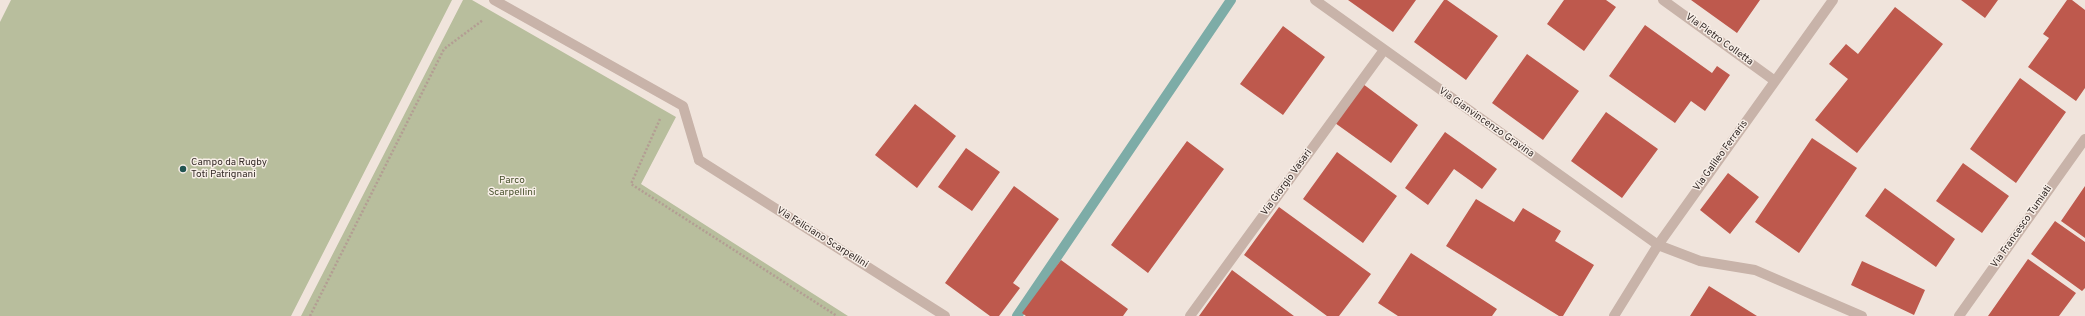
<!DOCTYPE html>
<style>
body{margin:0}
canvas{display:block;background:#f0e4dc}
</style>
<canvas width="2085" height="316"></canvas>
<script>
const ctx = document.querySelector('canvas').getContext('2d');
ctx.lineJoin = 'round';
function fill(path, color) {
  ctx.fillStyle = color;
  ctx.fill(path, 'evenodd');
}
function strokePath(path, color, width, dash) {
  ctx.strokeStyle = color;
  ctx.lineWidth = width;
  ctx.lineCap = dash ? 'butt' : 'round';
  ctx.setLineDash(dash || []);
  ctx.stroke(path);
}
function label(font, color, halo, rows, align = 'center') {
  ctx.font = font + ' Overpass,sans-serif';
  ctx.lineWidth = 3;
  ctx.setLineDash([]);
  ctx.textBaseline = 'middle';
  ctx.strokeStyle = halo;
  ctx.fillStyle = color;
  for (const [text, x, y, turn = 0] of rows) {
    ctx.save();
    ctx.translate(x, y);
    ctx.rotate((+turn || 0) * Math.PI / 180);
    ctx.textAlign = isNaN(turn) ? turn : align;
    if (halo) ctx.strokeText(text, 0, 0);
    ctx.fillText(text, 0, 0);
    ctx.restore();
  }
}
fill(new Path2D(`
 M 11,0 L 452,0 L 291,316 L 0,316 L 0,22 Z
 M 463,0 L 472,0 L 676,117 L 641,184 L 848,316 L 301,316 Z`), '#b8be9d');
strokePath(new Path2D(`
 M 1017,316 L 1231,0`), '#7daca7', 10);
fill(new Path2D(`
 M 1348,0 L 1416,0 L 1393,32 Z
 M 1444,0 L 1447,0 L 1498,36 L 1466,80 L 1414,42 Z
 M 1564,0 L 1606,0 L 1616,7 L 1584,51 L 1547,24 Z
 M 1691,0 L 1760,0 L 1737,33 Z
 M 1961,0 L 1998,0 L 1985,18 Z
 M 2067,0 L 2072,0 L 2085,10 L 2085,88 L 2076,101 L 2028,67 L 2049,38 L 2043,34 Z
 M 1895,7 L 1943,44 L 1857,153 L 1815,120 L 1848,79 L 1829,64 L 1846,44 L 1858,54 Z
 M 1645,25 L 1712,73 L 1717,66 L 1730,75 L 1705,111 L 1691,101 L 1675,123 L 1609,76 Z
 M 1283,26 L 1325,57 L 1283,115 L 1240,84 Z
 M 1527,54 L 1579,91 L 1543,140 L 1492,103 Z
 M 2020,78 L 2066,112 L 2016,183 L 1970,149 Z
 M 1363,84 L 1418,125 L 1391,163 L 1335,123 Z
 M 915,104 L 956,136 L 917,188 L 875,155 Z
 M 1606,112 L 1658,149 L 1622,198 L 1571,161 Z
 M 1445,132 L 1497,169 L 1482,189 L 1454,169 L 1428,205 L 1405,188 Z
 M 1812,138 L 1857,168 L 1799,253 L 1755,222 Z
 M 1187,141 L 1224,169 L 1148,273 L 1111,245 Z
 M 966,148 L 1000,172 L 972,211 L 938,187 Z
 M 1337,152 L 1397,196 L 1363,243 L 1303,199 Z
 M 1963,163 L 2009,196 L 1982,233 L 1936,201 Z
 M 1728,173 L 1759,197 L 1730,234 L 1700,210 Z
 M 1014,186 L 1059,219 L 1013,283 L 1020,288 L 999,316 L 990,316 L 945,283 Z
 M 2085,186 L 2085,238 L 2061,221 Z
 M 1885,188 L 1955,239 L 1936,267 L 1865,216 Z
 M 1476,199 L 1514,222 L 1523,208 L 1561,231 L 1555,241 L 1594,265 L 1563,316 L 1559,316 L 1446,246 Z
 M 1279,207 L 1371,274 L 1339,316 L 1327,316 L 1244,255 Z
 M 2055,221 L 2085,242 L 2085,288 L 2082,291 L 2031,254 Z
 M 1411,253 L 1497,309 L 1492,316 L 1398,316 L 1378,303 Z
 M 2028,259 L 2076,293 L 2059,316 L 1988,316 Z
 M 1061,260 L 1128,309 L 1123,316 L 1026,316 L 1022,313 Z
 M 1862,261 L 1925,290 L 1914,315 L 1851,285 Z
 M 1232,270 L 1294,316 L 1199,316 Z
 M 1709,286 L 1757,316 L 1690,316 Z`), '#be594d');
strokePath(new Path2D(`
 M 660,119 L 631,184 L 837,316
 M 310,316 L 444,49 L 483,20`), '#b39d93', 2.5, [2, 2]);
strokePath(new Path2D(`
 M 494,0 L 683,106 L 699,160`), '#c8b3a9', 10);
strokePath(new Path2D(`
 M 1315,0 L 1658,245 L 1700,261 L 1755,270 L 1862,316
 M 1663,0 L 1775,81
 M 699,160 L 945,316
 M 1190,316 L 1384,50
 M 1614,316 L 1658,245 L 1833,0
 M 1959,316 L 2085,139`), '#c8b3a9', 10);
for (const [x, y, r, color] of [
 [183,169,4,"#215451"]
]) {
  const dot = new Path2D();
  dot.arc(x, y, r, 0, 2 * Math.PI);
  ctx.fillStyle = color;
  ctx.fill(dot);
  strokePath(dot, '#f8efe8', 1.5);
}
label('10px', '#352b28', '#f8efe8', [
 ["Via Pietro Colletta",1719,40,36],
 ["Via Gianvincenzo Gravina",1486,123,35],
 ["Via Galileo Ferraris",1721,156,-54],
 ["Via Giorgio Vasari",1287,183,-54],
 ["Via Francesco Tumiati",2022,227,-55],
 ["Via Feliciano Scarpellini",822,238,32]
]);
label('10px', '#352b28', '#f8efe8', [
 ["Campo da Rugby",191,163],
 ["Toti Patrignani",191,175]
], 'left');
label('10px', '#49522e', '#f8efe8', [
 ["Parco",512,181],
 ["Scarpellini",512,193]
]);
</script>
